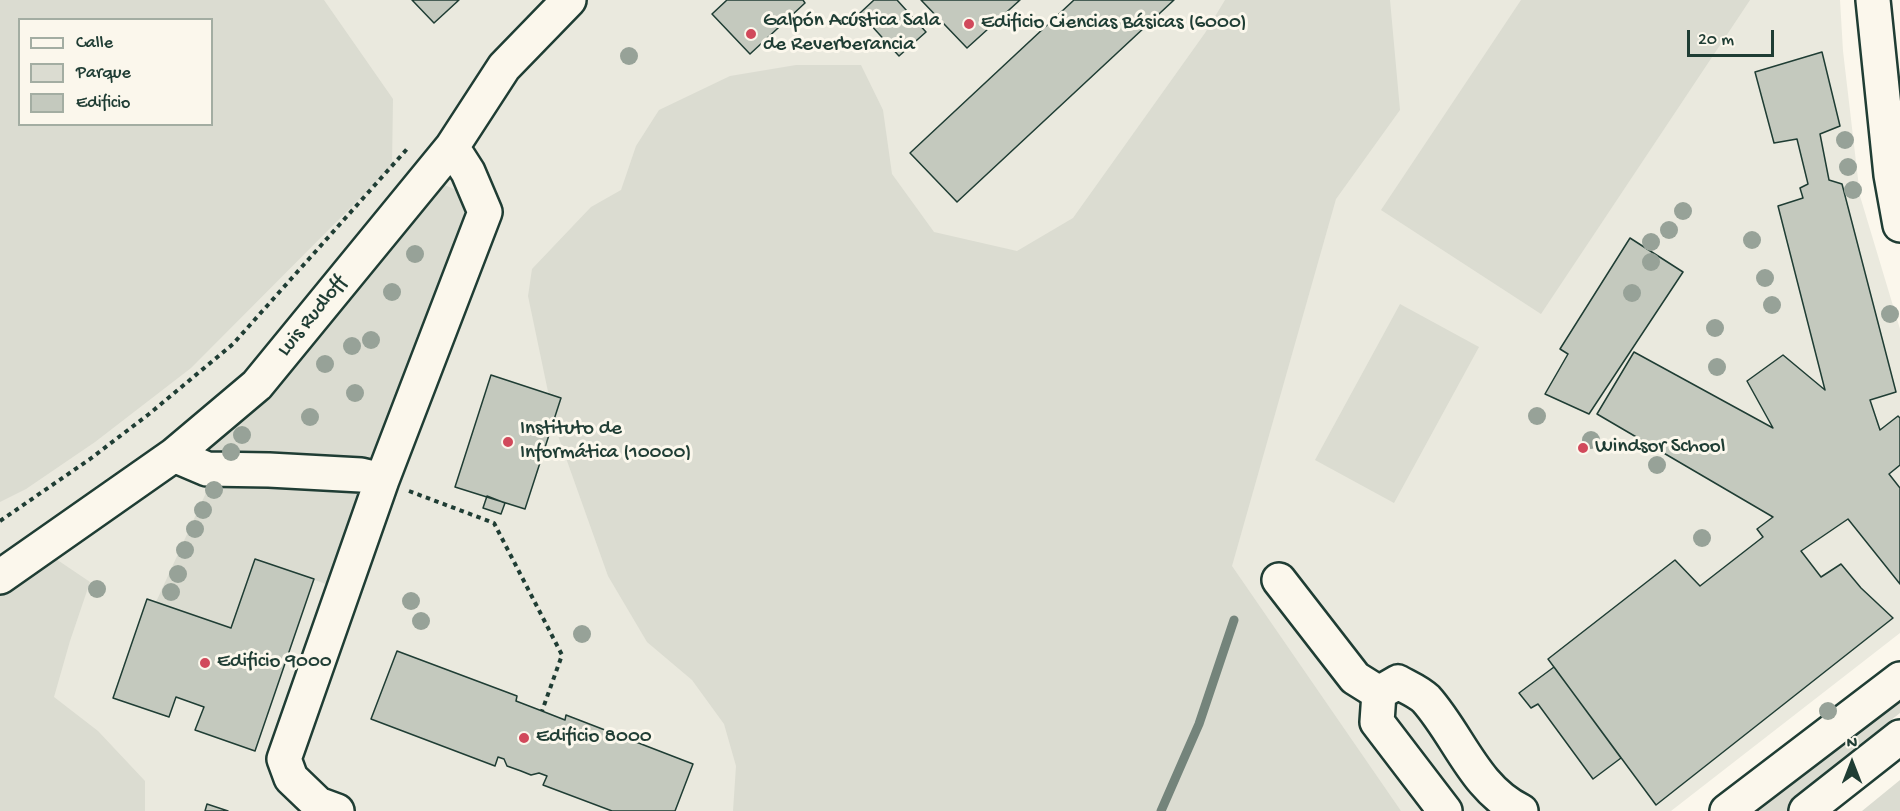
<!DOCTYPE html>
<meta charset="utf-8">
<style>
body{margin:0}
#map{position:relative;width:1900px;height:811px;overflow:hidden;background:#fbf7ec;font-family:"Gochi Hand",sans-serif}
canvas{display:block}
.legend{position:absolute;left:18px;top:18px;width:195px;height:108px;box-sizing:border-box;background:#fbf7ec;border:2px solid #a3ada2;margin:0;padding:8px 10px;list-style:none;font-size:18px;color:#1f3d34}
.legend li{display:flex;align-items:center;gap:12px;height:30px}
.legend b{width:30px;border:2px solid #a3ada2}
.north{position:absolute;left:1822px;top:733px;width:60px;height:60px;-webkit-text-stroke:4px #fbf7ec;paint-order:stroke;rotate:0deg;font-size:16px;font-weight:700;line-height:24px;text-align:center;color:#1f3d34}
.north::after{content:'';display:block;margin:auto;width:21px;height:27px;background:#1f3d34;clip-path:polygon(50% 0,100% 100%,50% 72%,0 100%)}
.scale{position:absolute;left:1687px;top:30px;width:87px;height:27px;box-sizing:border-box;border:3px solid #1f3d34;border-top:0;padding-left:8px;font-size:18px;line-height:21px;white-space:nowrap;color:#1f3d34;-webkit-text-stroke:4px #fbf7ec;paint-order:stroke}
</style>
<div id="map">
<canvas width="1900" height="811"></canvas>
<ul class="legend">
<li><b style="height:8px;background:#fbf7ec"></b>Calle</li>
<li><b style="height:16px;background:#dbdcd1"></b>Parque</li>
<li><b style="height:16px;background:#c4c9be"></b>Edificio</li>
</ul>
<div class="north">N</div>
<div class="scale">20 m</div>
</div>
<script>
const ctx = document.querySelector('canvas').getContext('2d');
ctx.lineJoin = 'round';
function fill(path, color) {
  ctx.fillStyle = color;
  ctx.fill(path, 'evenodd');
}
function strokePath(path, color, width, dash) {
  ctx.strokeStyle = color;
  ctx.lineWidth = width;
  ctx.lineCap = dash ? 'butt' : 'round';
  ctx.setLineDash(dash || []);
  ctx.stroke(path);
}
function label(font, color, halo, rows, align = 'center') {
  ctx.font = font + ' "Gochi Hand",sans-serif';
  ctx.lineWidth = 6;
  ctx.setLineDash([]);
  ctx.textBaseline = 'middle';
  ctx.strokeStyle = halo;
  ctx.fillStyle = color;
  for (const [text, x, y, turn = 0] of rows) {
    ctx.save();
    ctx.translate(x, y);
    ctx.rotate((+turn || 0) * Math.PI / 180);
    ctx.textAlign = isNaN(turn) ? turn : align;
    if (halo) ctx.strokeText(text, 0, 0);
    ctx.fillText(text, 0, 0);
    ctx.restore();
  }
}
fill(new Path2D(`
 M 0,0 L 1840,0 L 1843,51 L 1860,196 L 1900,329 L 1900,633 L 1671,811 L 0,811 ZM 20,20 L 212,20 L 212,124 L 20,124 Z`), '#eae9de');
fill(new Path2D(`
 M 0,0 L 324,0 L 393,99 L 392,166 L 191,368 L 95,442 L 26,489 L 0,502 ZM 20,20 L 212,20 L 212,124 L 20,124 Z
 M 1225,0 L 1390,0 L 1400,110 L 1336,199 L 1232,566 L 1401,811 L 733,811 L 736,766 L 724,724 L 692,680 L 647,642 L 608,576 L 556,430 L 528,296 L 532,269 L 591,207 L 621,190 L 636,146 L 659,110 L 730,76 L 796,65 L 861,65 L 883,110 L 892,174 L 934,232 L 1017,251 L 1073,218 L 1205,33 Z
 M 1521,0 L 1750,0 L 1541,314 L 1381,210 Z
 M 442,184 L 466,194 L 470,209 L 326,584 L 255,559 L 231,628 L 156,602 L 221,460 L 198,457 Z
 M 1400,304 L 1479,347 L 1394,503 L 1315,460 Z
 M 53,557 L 90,582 L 70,641 L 54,697 L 98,731 L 145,781 L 145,811 L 0,811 L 0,582 Z
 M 1900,701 L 1900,713 L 1855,748 L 1829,781 L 1789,811 L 1754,811 Z
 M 1900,780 L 1900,811 L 1862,811 Z`), '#dbdcd1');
strokePath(new Path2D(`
 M 1161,811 L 1199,724 L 1234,620`), '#74847b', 9);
const building = new Path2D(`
 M 412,0 L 459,0 L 434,23 Z
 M 727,0 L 803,0 L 805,3 L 750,54 L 712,14 Z
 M 874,0 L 897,0 L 926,32 L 899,56 L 860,13 Z
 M 921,0 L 1020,0 L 967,48 Z
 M 1074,0 L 1174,0 L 957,202 L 910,153 Z
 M 1822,52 L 1840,126 L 1820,134 L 1829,180 L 1842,184 L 1896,392 L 1870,400 L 1880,430 L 1898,416 L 1900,418 L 1900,465 L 1889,474 L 1900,488 L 1900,584 L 1848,519 L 1801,551 L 1821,577 L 1841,564 L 1861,588 L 1893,618 L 1656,805 L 1548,659 L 1675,560 L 1700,586 L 1763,537 L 1757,529 L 1773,517 L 1597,414 L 1634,352 L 1773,428 L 1747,381 L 1783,355 L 1825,390 L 1778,206 L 1803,198 L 1800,188 L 1808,184 L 1797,139 L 1774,143 L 1755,72 Z
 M 1630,238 L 1683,272 L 1589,414 L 1545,394 L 1568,354 L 1560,349 Z
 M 491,375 L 561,398 L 525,509 L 455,487 Z
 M 487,496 L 505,503 L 501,514 L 483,508 Z
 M 255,559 L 314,579 L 255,751 L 195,730 L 204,707 L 176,697 L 169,717 L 113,698 L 147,599 L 231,628 Z
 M 397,651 L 517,696 L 516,701 L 542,711 L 565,720 L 566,715 L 693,764 L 675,811 L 612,811 L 543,785 L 547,776 L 539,773 L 531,775 L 521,771 L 507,766 L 504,759 L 498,757 L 495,766 L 371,719 Z
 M 1554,667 L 1621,758 L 1593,779 L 1538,704 L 1531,708 L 1519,693 Z
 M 207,804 L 228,811 L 205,811 Z`);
fill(building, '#c4c9be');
strokePath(building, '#1f3d34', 1.5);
const minor = new Path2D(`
 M 174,455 L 207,469 L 269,470 L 361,475 L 382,480 L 284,759 L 291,778 L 318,804 L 337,811
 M 382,480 L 485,212 L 468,172 L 452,147
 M 0,577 L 174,455 L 257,385 L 452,147 L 504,67 L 569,0
 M 1279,580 L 1355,678 L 1379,693
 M 1445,811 L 1377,722 L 1379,693 L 1398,682 C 1407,687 1419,692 1426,699 C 1459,736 1474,788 1521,811`);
const major = new Path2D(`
 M 1873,0 L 1891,175 L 1900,225
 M 1727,811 L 1900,679
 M 1806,811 L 1900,737`);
strokePath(minor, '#1f3d34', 38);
strokePath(major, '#1f3d34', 38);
strokePath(new Path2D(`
 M 409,491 L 494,523 L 562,655 L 542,711
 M 0,521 L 90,459 L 149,414 L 233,344 L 407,149`), '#1f3d34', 4, [4.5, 4.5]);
strokePath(minor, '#fbf7ec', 33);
strokePath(major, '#fbf7ec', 33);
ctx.fillStyle = '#97a298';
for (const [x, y] of [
 [629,56],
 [1845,140],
 [1848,167],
 [1853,190],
 [1683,211],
 [1669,230],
 [1752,240],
 [1651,242],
 [415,254],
 [1651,262],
 [1765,278],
 [392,292],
 [1632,293],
 [1772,305],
 [1890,314],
 [1715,328],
 [371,340],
 [352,346],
 [325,364],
 [1717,367],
 [355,393],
 [1537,416],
 [310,417],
 [242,435],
 [1591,440],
 [231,452],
 [1657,465],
 [214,490],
 [203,510],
 [195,529],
 [1702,538],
 [185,550],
 [178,574],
 [97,589],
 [171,592],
 [411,601],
 [421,621],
 [582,634],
 [1828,711]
]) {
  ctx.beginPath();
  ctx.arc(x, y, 9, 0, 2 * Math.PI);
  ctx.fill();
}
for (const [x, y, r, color] of [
 [969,24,6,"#d1495b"],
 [751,34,6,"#d1495b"],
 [508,442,6,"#d1495b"],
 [1583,448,6,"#d1495b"],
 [205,663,6,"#d1495b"],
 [524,738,6,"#d1495b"]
]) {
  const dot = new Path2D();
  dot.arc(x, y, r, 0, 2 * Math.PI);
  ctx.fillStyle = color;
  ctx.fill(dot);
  strokePath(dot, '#fbf7ec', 2);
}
label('21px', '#1f3d34', '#fbf7ec', [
 ["Galpón Acústica Sala",763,22],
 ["de Reverberancia",763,46],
 ["Edificio Ciencias Básicas (6000)",981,24],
 ["Instituto de",520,430],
 ["Informática (10000)",520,454],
 ["Windsor School",1595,448],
 ["Edificio 9000",217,663],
 ["Edificio 8000",536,738]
], 'left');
label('21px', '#1f3d34', '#fbf7ec', [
 ["Luis Rudloff",313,317,-51]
]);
</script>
